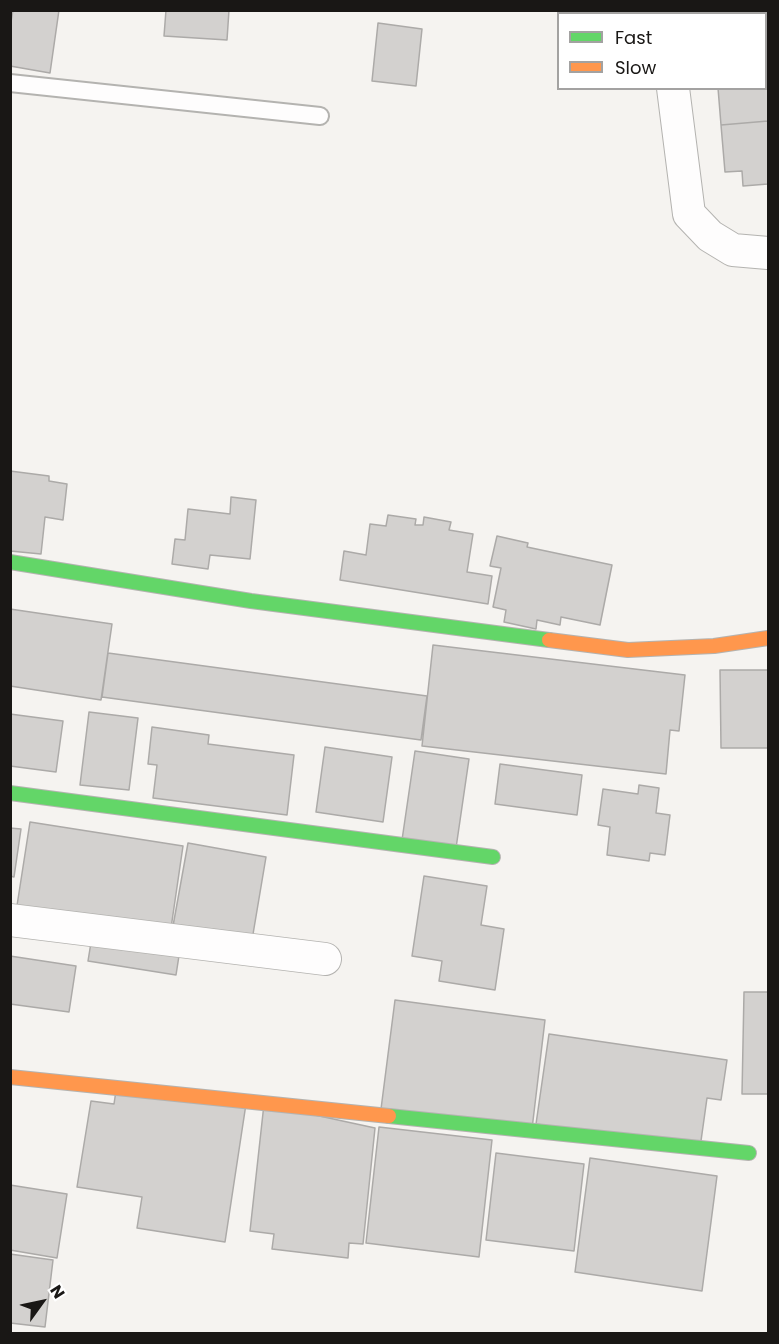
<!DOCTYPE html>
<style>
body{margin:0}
#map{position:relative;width:779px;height:1344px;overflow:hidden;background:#f5f3f0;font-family:Poppins,sans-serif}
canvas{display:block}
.frame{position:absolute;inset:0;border:12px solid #191715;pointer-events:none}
.legend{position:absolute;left:557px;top:12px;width:210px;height:78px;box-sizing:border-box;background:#fff;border:2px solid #a3a2a1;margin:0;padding:8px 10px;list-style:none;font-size:18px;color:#191715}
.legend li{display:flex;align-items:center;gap:12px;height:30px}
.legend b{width:30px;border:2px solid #a3a2a1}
.north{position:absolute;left:12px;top:1272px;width:60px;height:60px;-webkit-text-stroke:4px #fff;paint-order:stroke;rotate:57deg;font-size:16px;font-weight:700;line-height:24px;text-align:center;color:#191715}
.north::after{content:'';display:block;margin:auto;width:21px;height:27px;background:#191715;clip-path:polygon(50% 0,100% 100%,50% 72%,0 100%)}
</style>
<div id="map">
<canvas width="779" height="1344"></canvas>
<div class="frame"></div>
<ul class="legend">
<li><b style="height:8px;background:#63d668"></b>Fast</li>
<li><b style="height:8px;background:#ff974d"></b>Slow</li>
</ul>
<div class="north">N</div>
</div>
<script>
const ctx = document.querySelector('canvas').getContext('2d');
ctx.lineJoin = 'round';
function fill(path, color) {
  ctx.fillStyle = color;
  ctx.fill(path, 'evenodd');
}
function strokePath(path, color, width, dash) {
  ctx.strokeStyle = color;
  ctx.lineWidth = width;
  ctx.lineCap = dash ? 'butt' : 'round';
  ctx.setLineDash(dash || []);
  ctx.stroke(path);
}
const building = new Path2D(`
 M 13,10 L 59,10 L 50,73 L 10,66 L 10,28 Z
 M 166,10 L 229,10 L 227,40 L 164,36 Z
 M 711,10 L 768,10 L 768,39 L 766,39 L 766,14 L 712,14 Z
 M 378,23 L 422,29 L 416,86 L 372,81 Z
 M 766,39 L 768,39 L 768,73 L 766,74 Z
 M 768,73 L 768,121 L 721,125 L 718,88 L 766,88 L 766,74 Z
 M 768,121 L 768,184 L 743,186 L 742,171 L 725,172 L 721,125 Z
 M 10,471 L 49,476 L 49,481 L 67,484 L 63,520 L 45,517 L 41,554 L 10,551 Z
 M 231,497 L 256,500 L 250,559 L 210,555 L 208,569 L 172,564 L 175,539 L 185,540 L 188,509 L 230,514 Z
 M 388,515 L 416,519 L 415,525 L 423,525 L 424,517 L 451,522 L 449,530 L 473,534 L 467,572 L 492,576 L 488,604 L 340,580 L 344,551 L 366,555 L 370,524 L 386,526 Z
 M 497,536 L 528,543 L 527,547 L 612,565 L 600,625 L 561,617 L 560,625 L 537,620 L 536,629 L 504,622 L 506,610 L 493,607 L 501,568 L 490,566 Z
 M 10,609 L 112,624 L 101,700 L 10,686 Z
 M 433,645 L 685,675 L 679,731 L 670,730 L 666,774 L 422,746 Z
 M 108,653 L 427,696 L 421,740 L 102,697 Z
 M 720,670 L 768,670 L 768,748 L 721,748 Z
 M 89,712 L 138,718 L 129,790 L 80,785 Z
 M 10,714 L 63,721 L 56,772 L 10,766 Z
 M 152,727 L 209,735 L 208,744 L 294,755 L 287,815 L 153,798 L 157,765 L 148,764 Z
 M 325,747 L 392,757 L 383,822 L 316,812 Z
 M 415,751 L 469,759 L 456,848 L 402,840 Z
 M 500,764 L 582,775 L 577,815 L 495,804 Z
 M 639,785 L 659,788 L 656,813 L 670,815 L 665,855 L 650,853 L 649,861 L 607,855 L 610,827 L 598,825 L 603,789 L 638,794 Z
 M 30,822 L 183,846 L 171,928 L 183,930 L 176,975 L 88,961 L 94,924 L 16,912 Z
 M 10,828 L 21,829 L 14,877 L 10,876 Z
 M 188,843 L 266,857 L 250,952 L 173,926 Z
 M 424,876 L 487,886 L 481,925 L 504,929 L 495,990 L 439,981 L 442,961 L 412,956 Z
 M 10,956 L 76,966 L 69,1012 L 10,1004 Z
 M 744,992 L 768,992 L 768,1094 L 742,1094 Z
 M 395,1000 L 545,1020 L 532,1129 L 381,1109 Z
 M 549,1034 L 727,1060 L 721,1100 L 707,1098 L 700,1148 L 536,1124 Z
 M 117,1084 L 246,1104 L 225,1242 L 137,1228 L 142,1197 L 77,1187 L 91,1101 L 114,1104 Z
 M 264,1104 L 375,1128 L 363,1244 L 349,1243 L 348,1258 L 272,1249 L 274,1234 L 250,1231 Z
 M 379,1127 L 492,1140 L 479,1257 L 366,1243 Z
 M 496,1153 L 584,1164 L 574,1251 L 486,1240 Z
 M 590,1158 L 717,1176 L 702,1291 L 575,1272 Z
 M 10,1185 L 67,1194 L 57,1258 L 10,1250 Z
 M 10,1254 L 53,1260 L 45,1327 L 10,1323 Z`);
fill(building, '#d3d1cf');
strokePath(building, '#acaaa8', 1.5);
const lane = new Path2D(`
 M 10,83 L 320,116`);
const street = new Path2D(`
 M 662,10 L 663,14
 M 673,88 L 689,214 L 710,236 L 733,250 L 768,253
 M 10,920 L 325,959`);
const fast = new Path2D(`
 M 10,562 L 251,601 L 549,640
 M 10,793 L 493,857
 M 389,1116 L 749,1153`);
const slow = new Path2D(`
 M 549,640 L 628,650 L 714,646 L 768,638
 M 10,1077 L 389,1116`);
strokePath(lane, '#b4b3b0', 20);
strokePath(street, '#b4b3b0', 34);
strokePath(fast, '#b4b3b0', 16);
strokePath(slow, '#b4b3b0', 16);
strokePath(lane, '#fefdfd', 16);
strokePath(street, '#fefdfd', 32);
strokePath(fast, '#63d668', 14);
strokePath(slow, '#ff974d', 14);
</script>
